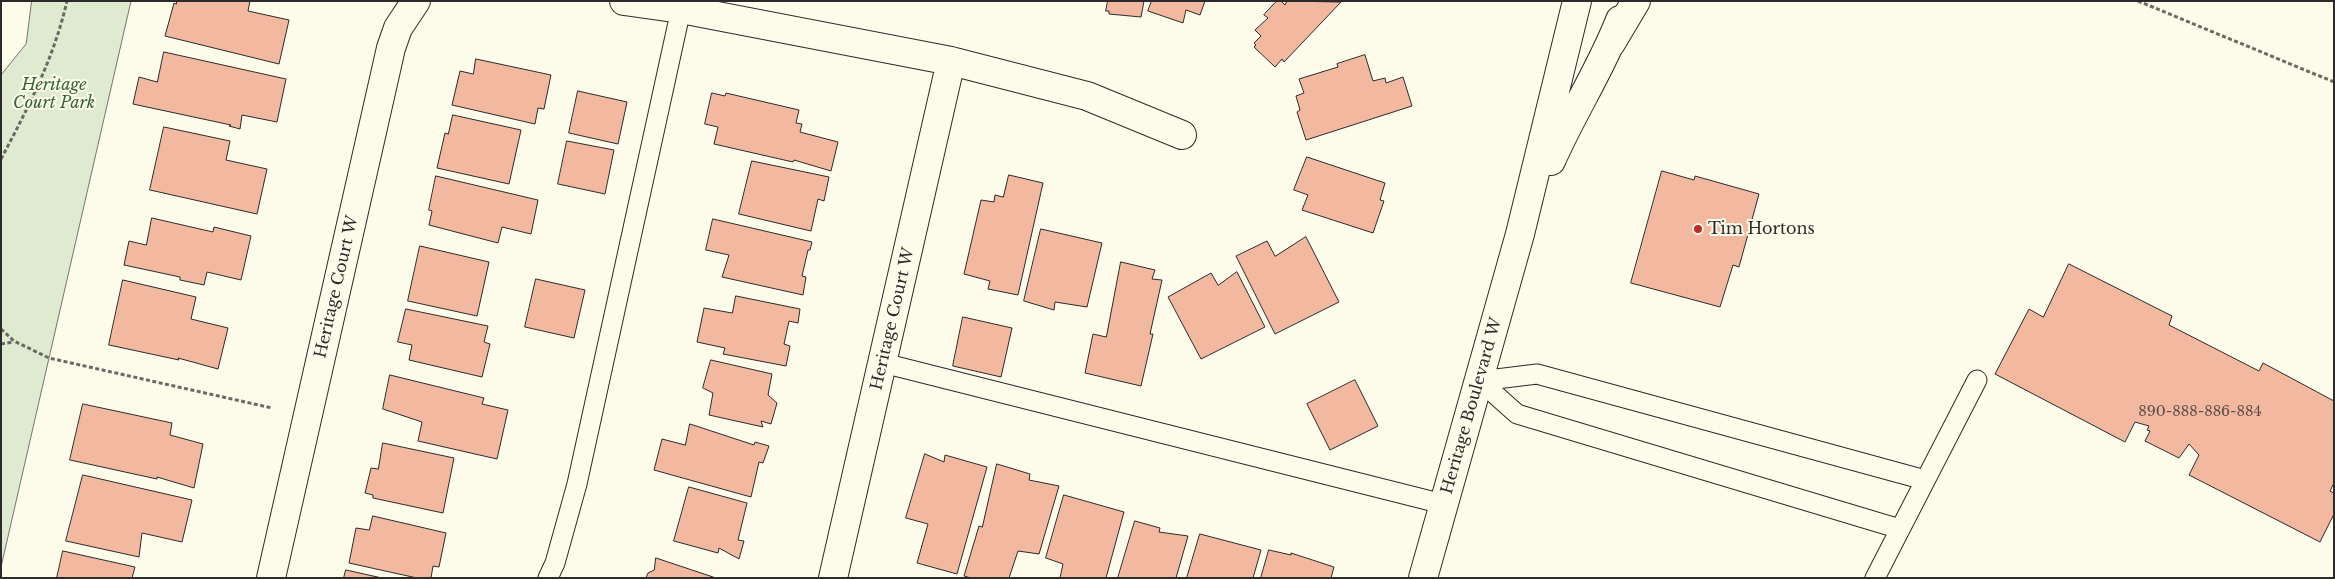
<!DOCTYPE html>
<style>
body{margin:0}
#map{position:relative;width:2335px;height:579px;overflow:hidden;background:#fdfbea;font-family:"Libre Baskerville",serif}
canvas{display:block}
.frame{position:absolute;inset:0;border:2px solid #2b2b2b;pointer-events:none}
</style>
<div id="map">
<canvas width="2335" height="579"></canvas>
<div class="frame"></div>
</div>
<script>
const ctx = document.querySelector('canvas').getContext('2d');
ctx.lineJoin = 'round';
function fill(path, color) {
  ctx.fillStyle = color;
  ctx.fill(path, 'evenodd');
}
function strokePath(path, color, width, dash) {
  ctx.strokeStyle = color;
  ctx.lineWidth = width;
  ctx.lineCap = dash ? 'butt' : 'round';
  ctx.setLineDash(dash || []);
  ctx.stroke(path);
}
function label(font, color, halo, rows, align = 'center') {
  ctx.font = font + ' "Libre Baskerville",serif';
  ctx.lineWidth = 4;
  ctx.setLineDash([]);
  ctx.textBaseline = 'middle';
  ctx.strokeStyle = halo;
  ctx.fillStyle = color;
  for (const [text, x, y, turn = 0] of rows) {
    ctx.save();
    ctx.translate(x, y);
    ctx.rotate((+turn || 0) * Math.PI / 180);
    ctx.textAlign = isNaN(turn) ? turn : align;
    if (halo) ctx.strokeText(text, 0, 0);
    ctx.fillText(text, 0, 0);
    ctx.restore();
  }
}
const green = new Path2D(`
 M 32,1 L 131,1 L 1,567 L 1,75 L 26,44 Z`);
fill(green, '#deebd1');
strokePath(green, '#74746e', 1);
const building = new Path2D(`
 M 177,1 L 250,1 L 248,11 L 289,20 L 279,64 L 165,36 L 174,3 L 176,4 Z
 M 1108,1 L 1144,1 L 1141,17 L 1109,14 L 1109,11 L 1106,11 Z
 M 1152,1 L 1205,1 L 1200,15 L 1186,10 L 1183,23 L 1148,11 Z
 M 1277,1 L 1281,1 L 1285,5 L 1287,1 L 1341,2 L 1284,62 L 1282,59 L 1275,67 L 1254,47 L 1256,45 L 1254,43 L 1261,36 L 1255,30 L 1268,18 L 1264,15 Z
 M 164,52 L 286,79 L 277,122 L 242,115 L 240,129 L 229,126 L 231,125 L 133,104 L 139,77 L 157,82 Z
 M 1365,55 L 1373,81 L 1385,78 L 1386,83 L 1403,77 L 1412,106 L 1306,140 L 1297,112 L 1300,110 L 1296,96 L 1304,93 L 1299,79 L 1338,67 L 1337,64 Z
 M 476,59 L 551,75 L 544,109 L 538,108 L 535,124 L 452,105 L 460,71 L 473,74 Z
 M 578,91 L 627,102 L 618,144 L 569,133 Z
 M 712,93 L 725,96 L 726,93 L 799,110 L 796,123 L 802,124 L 800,132 L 838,142 L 831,171 L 794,160 L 793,162 L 714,144 L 718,127 L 705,124 Z
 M 453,115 L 521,130 L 509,184 L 437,168 L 445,133 L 448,134 Z
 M 164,127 L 230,141 L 226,160 L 267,169 L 257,214 L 150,190 Z
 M 567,141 L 614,150 L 605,194 L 558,184 Z
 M 1307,157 L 1385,183 L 1380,200 L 1384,201 L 1373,233 L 1302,210 L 1308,195 L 1294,190 Z
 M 752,161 L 829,177 L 824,201 L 818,199 L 811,231 L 739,214 Z
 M 1662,171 L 1694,180 L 1695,176 L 1759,194 L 1739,267 L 1733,265 L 1720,307 L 1631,283 Z
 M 1009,175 L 1043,183 L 1018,295 L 988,289 L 990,281 L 964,274 L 981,200 L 994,202 L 995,195 L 1003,197 Z
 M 436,176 L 538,200 L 531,234 L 502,227 L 498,243 L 429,225 L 432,211 L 429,210 Z
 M 152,218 L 213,232 L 214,227 L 251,236 L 241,280 L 207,272 L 204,285 L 180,280 L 180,277 L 124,265 L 129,241 L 146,245 Z
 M 713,219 L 812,242 L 810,250 L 808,250 L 802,276 L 806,277 L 803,295 L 722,277 L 729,255 L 706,250 Z
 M 1041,229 L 1102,243 L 1087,307 L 1055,302 L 1054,310 L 1024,301 Z
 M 1306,237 L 1339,302 L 1275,334 L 1236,256 L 1267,241 L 1275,256 Z
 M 420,246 L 489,262 L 477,316 L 408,301 Z
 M 1121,262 L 1155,270 L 1152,279 L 1162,280 L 1150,334 L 1153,334 L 1141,386 L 1085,373 L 1093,334 L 1106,337 Z
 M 2069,264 L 2172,316 L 2169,325 L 2259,371 L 2263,363 L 2334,401 L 2334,483 L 2330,491 L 2334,493 L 2334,514 L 2320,542 L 2189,475 L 2199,455 L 2189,444 L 2179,458 L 2145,441 L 2150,431 L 2147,430 L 2149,426 L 2135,422 L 2125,442 L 1995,374 L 2029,309 L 2043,317 Z
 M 1237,272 L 1265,327 L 1201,359 L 1168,297 L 1211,273 L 1218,285 Z
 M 536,279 L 585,290 L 574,338 L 525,327 Z
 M 123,280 L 196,297 L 191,319 L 228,328 L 218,369 L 178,358 L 179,360 L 109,345 Z
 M 736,296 L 800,309 L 798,323 L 789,321 L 784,344 L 790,346 L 786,366 L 723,354 L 725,348 L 697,342 L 704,308 L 732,313 Z
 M 406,309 L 488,326 L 484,342 L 490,344 L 482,377 L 409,360 L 412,345 L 398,342 Z
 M 963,317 L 1012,328 L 1001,377 L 953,366 Z
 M 711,360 L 772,374 L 768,395 L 777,403 L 771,424 L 761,421 L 763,427 L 709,415 L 713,393 L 703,388 Z
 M 390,375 L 484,398 L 482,404 L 508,410 L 497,459 L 418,441 L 422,422 L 383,409 Z
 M 1355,380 L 1378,426 L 1330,450 L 1307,404 Z
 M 83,404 L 172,423 L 170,435 L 203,444 L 194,488 L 157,477 L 157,479 L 70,460 Z
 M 690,424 L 754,445 L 755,442 L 769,446 L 763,463 L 759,462 L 751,497 L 654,470 L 662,439 L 685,445 Z
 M 383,443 L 454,458 L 443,513 L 373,498 L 373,495 L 365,493 L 371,468 L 378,469 Z
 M 925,454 L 944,462 L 945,455 L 987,467 L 957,574 L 917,563 L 928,524 L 906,518 Z
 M 997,464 L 1030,474 L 1029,480 L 1059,486 L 1039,554 L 1018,551 L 1009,578 L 971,578 L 964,576 L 979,526 L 982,527 Z
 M 83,475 L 192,500 L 182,542 L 142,533 L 139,557 L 66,541 Z
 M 689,487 L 747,503 L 738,540 L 744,541 L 739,559 L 719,548 L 718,553 L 674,541 Z
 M 1064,495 L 1124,512 L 1106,578 L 1060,578 L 1063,564 L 1046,558 Z
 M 373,516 L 446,533 L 439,567 L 433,566 L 431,578 L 417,578 L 349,563 L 356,528 L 369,530 Z
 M 1135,521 L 1160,528 L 1159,532 L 1188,536 L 1176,578 L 1118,578 Z
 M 1200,534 L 1261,550 L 1253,578 L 1187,578 Z
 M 1269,550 L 1291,555 L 1291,553 L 1334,567 L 1331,578 L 1261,578 Z
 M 63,551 L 135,567 L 132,578 L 57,578 Z
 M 656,558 L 716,578 L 646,578 L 648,573 L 654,570 Z
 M 346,570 L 382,578 L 344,578 Z`);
fill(building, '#f2b8a0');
strokePath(building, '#2b2b2b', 1);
const service = new Path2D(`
 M 883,363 L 1443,504
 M 1480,381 L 1537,374 L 1925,480
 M 1480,381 L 1517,414 L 1900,529
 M 548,578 L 555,563 L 577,484 L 681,9
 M 1875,578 L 1977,380`);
const minor = new Path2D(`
 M 624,1 L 681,9 L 951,61 L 1087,96 L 1182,135
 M 271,578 L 391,48 L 398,28 L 416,1
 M 833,578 L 951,61`);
const tertiary = new Path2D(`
 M 1551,161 C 1572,113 1601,69 1620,20
 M 1423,578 L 1520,234 L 1577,1`);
const primary = new Path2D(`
 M 1611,43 L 1636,1`);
strokePath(service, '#2b2b2b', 21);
strokePath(minor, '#2b2b2b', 30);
strokePath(tertiary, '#2b2b2b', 30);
strokePath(primary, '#2b2b2b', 30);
strokePath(new Path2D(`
 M 2138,1 L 2334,82
 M 1,159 C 28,108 54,58 67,1
 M 1,329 L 14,341 L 49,358 L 272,408
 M 1,344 L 13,342`), '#6a6964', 3, [4, 2.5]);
strokePath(service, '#fdfbea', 19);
strokePath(minor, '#fdfbea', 28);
strokePath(tertiary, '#fdfbea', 28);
strokePath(primary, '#fdfbea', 28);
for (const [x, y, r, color] of [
 [1698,229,5,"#c62828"]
]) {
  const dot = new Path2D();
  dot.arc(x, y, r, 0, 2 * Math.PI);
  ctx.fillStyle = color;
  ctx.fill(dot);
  strokePath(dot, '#fdfbea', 2);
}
label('14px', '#5d4e48', null, [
 ["890-888-886-884",2200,412]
]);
label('italic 16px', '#34623c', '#fdfbea', [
 ["Heritage",54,85],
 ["Court Park",54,103]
]);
label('16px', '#2b2b2b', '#fdfbea', [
 ["Tim Hortons",1708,229]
], 'left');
label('16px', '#2b2b2b', '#fdfbea', [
 ["Heritage Court W",337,287,-77],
 ["Heritage Court W",893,319,-77],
 ["Heritage Boulevard W",1472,406,-74]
]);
</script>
